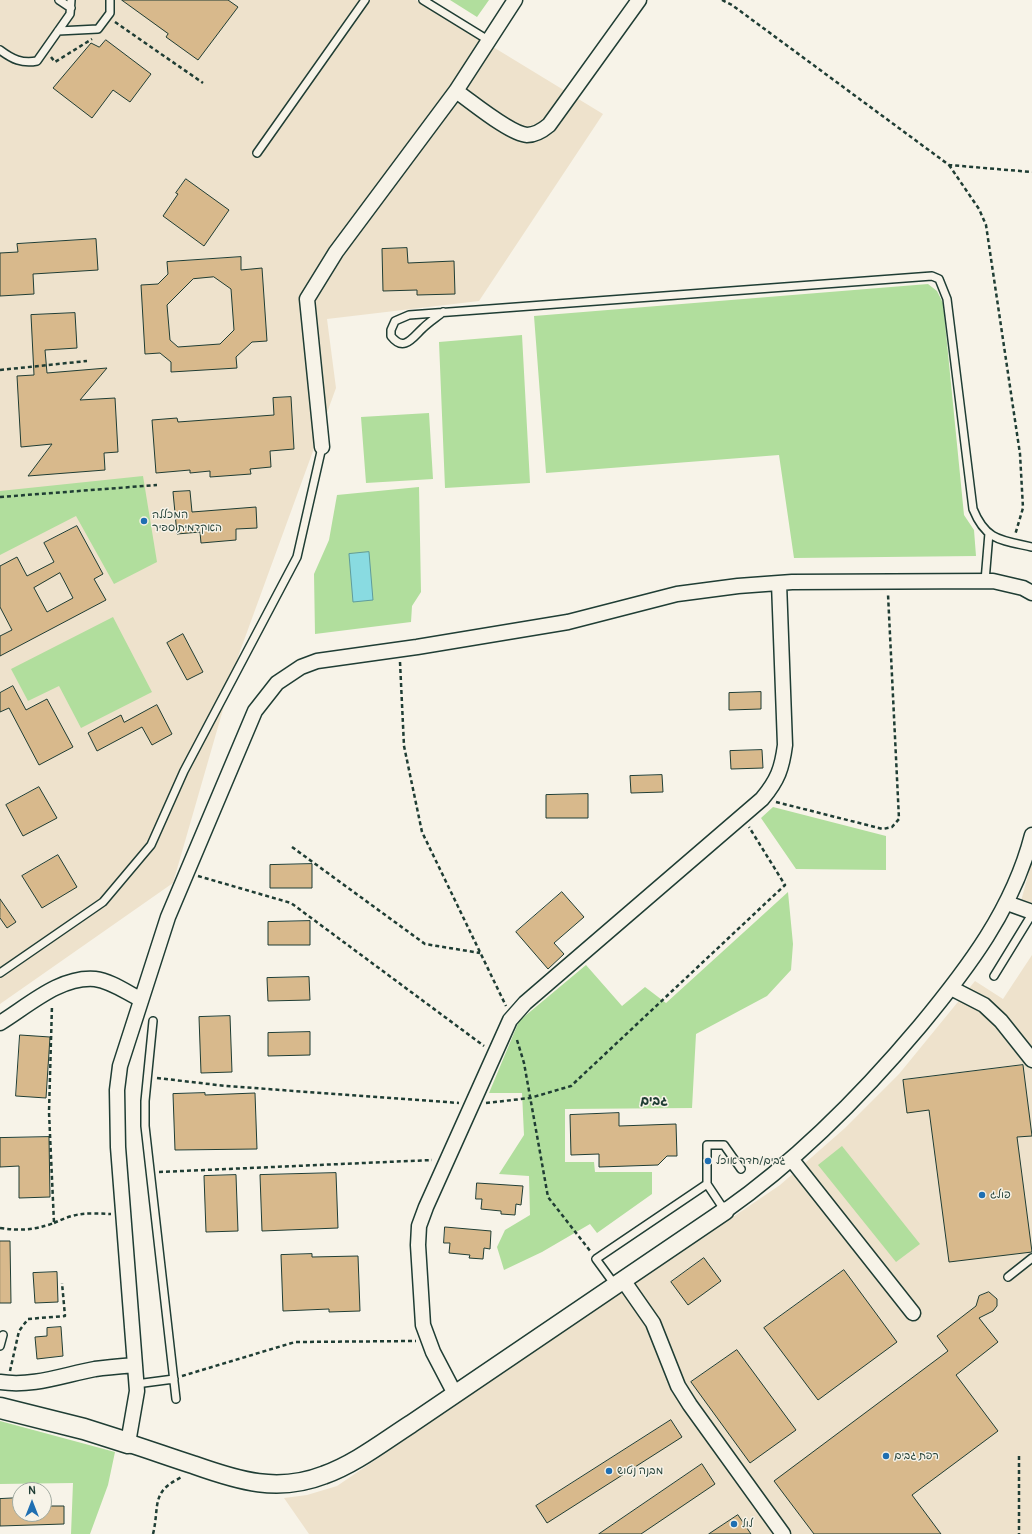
<!DOCTYPE html>
<meta charset="utf-8">
<style>
body{margin:0}
#map{position:relative;width:1032px;height:1534px;overflow:hidden;background:#f7f3e8;font-family:Pangolin,sans-serif}
canvas{display:block}
.north{position:absolute;left:12px;top:1482px;width:40px;height:40px;box-sizing:border-box;background:#f7f3e8;border:1px solid #a1aaa0;border-radius:50%;rotate:0deg;font-size:11px;font-weight:700;line-height:16px;text-align:center;color:#1f3d34}
.north::after{content:'';display:block;margin:auto;width:14px;height:18px;background:#1f6fb2;clip-path:polygon(50% 0,100% 100%,50% 72%,0 100%)}
</style>
<div id="map">
<canvas width="1032" height="1534"></canvas>
<div class="north">N</div>
</div>
<script>
const ctx = document.querySelector('canvas').getContext('2d');
ctx.lineJoin = 'round';
function fill(path, color) {
  ctx.fillStyle = color;
  ctx.fill(path, 'evenodd');
}
function strokePath(path, color, width, dash) {
  ctx.strokeStyle = color;
  ctx.lineWidth = width;
  ctx.lineCap = dash ? 'butt' : 'round';
  ctx.setLineDash(dash || []);
  ctx.stroke(path);
}
function label(font, color, halo, rows, align = 'center') {
  ctx.font = font + ' Pangolin,"Playpen Sans Hebrew",sans-serif';
  ctx.lineWidth = 3;
  ctx.setLineDash([]);
  ctx.textBaseline = 'middle';
  ctx.strokeStyle = halo;
  ctx.fillStyle = color;
  for (const [text, x, y, turn = 0] of rows) {
    ctx.save();
    ctx.translate(x, y);
    ctx.rotate((+turn || 0) * Math.PI / 180);
    ctx.textAlign = isNaN(turn) ? turn : align;
    if (halo) ctx.strokeText(text, 0, 0);
    ctx.fillText(text, 0, 0);
    ctx.restore();
  }
}
fill(new Path2D(`
 M 0,0 L 416,0 L 603,114 L 479,301 L 327,319 L 336,388 L 239,654 L 173,883 L 0,1004 Z
 M 1032,861 L 1032,904 L 1021,901 Z
 M 1032,955 L 1032,1534 L 309,1534 L 284,1498 L 307,1495 L 337,1486 L 780,1185 L 845,1128 L 899,1074 L 975,981 L 1003,999 Z`), '#eee2cc');
fill(new Path2D(`
 M 450,0 L 489,0 L 477,17 Z
 M 928,284 L 937,291 L 943,303 L 964,515 L 974,530 L 976,556 L 794,558 L 779,455 L 546,473 L 534,316 Z
 M 522,335 L 530,483 L 445,488 L 439,342 Z
 M 429,413 L 433,479 L 366,483 L 361,417 Z
 M 143,476 L 157,562 L 114,584 L 76,516 L 0,555 L 0,491 Z
 M 419,487 L 421,592 L 412,606 L 411,622 L 315,634 L 314,574 L 329,540 L 337,495 Z
 M 113,617 L 152,692 L 81,728 L 59,686 L 28,701 L 11,669 Z
 M 773,807 L 886,836 L 886,870 L 796,869 L 761,818 Z
 M 788,892 L 793,944 L 791,970 L 767,996 L 696,1034 L 692,1108 L 565,1109 L 565,1162 L 594,1162 L 595,1172 L 652,1172 L 652,1194 L 597,1233 L 590,1224 L 542,1252 L 504,1270 L 497,1247 L 505,1230 L 530,1215 L 529,1176 L 499,1174 L 524,1135 L 522,1093 L 489,1093 L 519,1021 L 586,965 L 622,1006 L 645,987 L 666,1003 Z
 M 842,1146 L 920,1244 L 896,1262 L 818,1165 Z
 M 0,1421 L 115,1452 L 108,1485 L 90,1534 L 71,1534 L 73,1483 L 0,1484 Z`), '#b1de9d');
const water = new Path2D(`
 M 369,552 L 373,600 L 353,602 L 349,554 Z`);
fill(water, '#89dbe1');
strokePath(water, '#5f9c9c', 1);
const building = new Path2D(`
 M 122,0 L 228,0 L 238,7 L 198,60 L 166,37 L 168,34 Z
 M 106,40 L 151,74 L 130,102 L 113,90 L 92,118 L 53,88 L 91,43 L 99,47 Z
 M 186,179 L 229,210 L 204,246 L 163,216 L 178,194 L 176,193 Z
 M 96,239 L 98,270 L 33,274 L 34,294 L 0,296 L 0,253 L 18,252 L 17,244 Z
 M 407,248 L 408,263 L 454,261 L 455,294 L 417,295 L 417,290 L 383,291 L 382,249 Z
 M 241,257 L 241,270 L 262,268 L 267,341 L 252,342 L 236,357 L 237,368 L 171,372 L 171,362 L 160,353 L 145,354 L 141,285 L 158,284 L 168,274 L 167,262 ZM 214,277 L 231,289 L 234,330 L 220,344 L 178,347 L 170,340 L 167,305 L 193,279 Z
 M 75,313 L 77,348 L 45,350 L 47,373 L 107,368 L 80,400 L 115,398 L 118,452 L 104,453 L 105,470 L 28,476 L 52,444 L 21,447 L 17,376 L 34,375 L 31,315 Z
 M 291,397 L 294,449 L 270,451 L 271,467 L 250,469 L 251,474 L 210,477 L 210,471 L 190,473 L 190,470 L 156,473 L 152,420 L 177,418 L 178,422 L 274,415 L 273,398 Z
 M 190,491 L 192,512 L 256,507 L 257,528 L 236,529 L 236,540 L 201,543 L 200,532 L 177,534 L 173,492 Z
 M 77,526 L 103,574 L 94,579 L 106,600 L 0,656 L 0,636 L 12,630 L 0,607 L 0,566 L 17,557 L 27,576 L 54,562 L 44,543 ZM 60,573 L 73,598 L 47,612 L 34,588 Z
 M 183,634 L 203,672 L 187,680 L 167,643 Z
 M 13,686 L 26,710 L 47,699 L 73,747 L 39,765 L 9,708 L 0,712 L 0,693 Z
 M 761,692 L 761,709 L 729,710 L 729,693 Z
 M 157,705 L 172,734 L 152,745 L 142,727 L 97,751 L 88,733 L 121,715 L 124,722 Z
 M 762,750 L 763,768 L 731,769 L 730,751 Z
 M 662,775 L 663,792 L 631,793 L 630,776 Z
 M 39,787 L 57,818 L 23,836 L 6,805 Z
 M 588,794 L 588,818 L 546,818 L 546,795 Z
 M 58,855 L 77,887 L 42,908 L 22,876 Z
 M 312,864 L 312,888 L 270,888 L 270,865 Z
 M 562,892 L 584,917 L 554,943 L 564,954 L 548,969 L 516,932 Z
 M 0,899 L 16,922 L 7,928 L 0,918 Z
 M 310,921 L 310,945 L 268,945 L 268,922 Z
 M 309,977 L 310,1000 L 268,1001 L 267,978 Z
 M 230,1016 L 232,1072 L 201,1073 L 199,1017 Z
 M 310,1032 L 310,1055 L 268,1056 L 268,1033 Z
 M 20,1035 L 50,1037 L 46,1098 L 16,1096 Z
 M 1023,1065 L 1032,1136 L 1017,1137 L 1032,1252 L 949,1262 L 929,1110 L 907,1113 L 903,1080 Z
 M 205,1093 L 205,1095 L 255,1093 L 257,1149 L 175,1150 L 173,1094 Z
 M 619,1113 L 619,1126 L 676,1124 L 677,1156 L 667,1156 L 658,1165 L 599,1167 L 599,1154 L 571,1155 L 570,1115 Z
 M 49,1137 L 50,1197 L 19,1198 L 19,1166 L 0,1167 L 0,1138 Z
 M 336,1173 L 338,1228 L 262,1231 L 260,1175 Z
 M 236,1175 L 238,1231 L 206,1232 L 204,1176 Z
 M 477,1183 L 523,1186 L 521,1205 L 516,1204 L 515,1215 L 501,1214 L 501,1211 L 481,1209 L 482,1199 L 476,1199 Z
 M 445,1227 L 491,1231 L 490,1249 L 484,1248 L 483,1259 L 469,1258 L 470,1255 L 449,1253 L 450,1243 L 444,1243 Z
 M 0,1241 L 10,1241 L 11,1303 L 0,1303 Z
 M 312,1254 L 312,1257 L 358,1256 L 360,1311 L 329,1312 L 329,1309 L 283,1311 L 281,1255 Z
 M 704,1258 L 721,1281 L 688,1305 L 671,1282 Z
 M 844,1270 L 897,1342 L 818,1400 L 764,1328 Z
 M 57,1272 L 58,1302 L 35,1303 L 33,1273 Z
 M 989,1292 L 997,1299 L 997,1306 L 993,1311 L 979,1318 L 998,1342 L 956,1375 L 998,1431 L 912,1495 L 941,1534 L 814,1534 L 774,1481 L 948,1351 L 937,1336 L 976,1306 L 979,1296 Z
 M 61,1327 L 63,1356 L 37,1359 L 35,1337 L 47,1336 L 47,1328 Z
 M 737,1350 L 796,1430 L 750,1463 L 691,1382 Z
 M 671,1420 L 682,1437 L 547,1523 L 536,1506 Z
 M 702,1464 L 715,1484 L 641,1534 L 599,1534 Z
 M 20,1498 L 20,1514 L 44,1514 L 44,1506 L 64,1506 L 64,1524 L 0,1526 L 0,1499 Z
 M 738,1515 L 751,1534 L 709,1534 Z`);
fill(building, '#d8b98c');
strokePath(building, '#1f3d34', 1);
const service = new Path2D(`
 M 59,0 L 71,8
 M 423,0 L 488,40
 M 58,31 L 98,29 L 110,13 L 110,0
 M 0,50 C 12,59 22,64 37,61 L 70,14 L 71,0
 M 257,153 L 365,0
 M 443,312 C 437,317 429,322 423,328 C 413,337 404,353 391,336 L 391,330 L 395,321 L 409,315 L 932,276 L 939,279 L 947,299 L 973,509 C 986,541 1001,540 1032,547
 M 985,581 L 989,533
 M 0,973 L 103,902 L 151,845 L 184,771 L 297,557 L 322,447
 M 994,976 L 1032,914
 M 153,1021 L 145,1101 L 145,1126 L 176,1399
 M 707,1184 L 707,1145 L 724,1145 L 741,1169
 M 1008,1277 L 1032,1258
 M 615,1285 L 596,1259 L 707,1184 L 725,1211
 M 0,1346 L 3,1335
 M 136,1384 L 174,1379`);
const minor = new Path2D(`
 M 456,91 C 472,102 510,134 527,135 C 536,135 543,130 549,125 L 639,0
 M 322,447 L 307,299 L 336,252 L 456,91 L 515,0
 M 1007,903 L 1032,912
 M 951,988 L 984,1005 L 1001,1021 L 1032,1060
 M 0,1023 C 28,1006 60,976 95,979 C 111,981 126,992 140,999
 M 792,1160 L 913,1313
 M 725,1211 C 799,1159 862,1095 920,1026 C 968,968 1013,909 1032,835
 M 623,1280 L 653,1323 L 678,1386 L 690,1405 L 783,1534
 M 0,1382 C 33,1387 63,1375 95,1369 C 108,1367 122,1366 135,1365
 M 455,1394 L 433,1352 L 423,1325 L 418,1245 L 419,1226 L 426,1207 L 510,1020 L 525,1003 L 762,799 C 778,780 782,768 785,745 L 779,583
 M 128,1443 L 137,1391 L 118,1147 L 117,1090 L 120,1066 L 168,917 L 255,711 L 277,683 L 301,667 L 317,661 L 417,647 L 568,622 L 677,594 L 738,586 L 792,582 L 993,581 L 1023,588 L 1032,593`);
const tertiary = new Path2D(`
 M 128,1443 C 150,1450 172,1458 194,1465 C 239,1481 278,1493 324,1475 C 355,1464 383,1442 411,1424 L 725,1211`);
const secondary = new Path2D(`
 M 0,1408 L 84,1429 L 128,1443`);
strokePath(service, '#1f3d34', 10);
strokePath(minor, '#1f3d34', 17);
strokePath(tertiary, '#1f3d34', 20);
strokePath(secondary, '#1f3d34', 23);
strokePath(new Path2D(`
 M 722,0 L 732,5 L 949,165 L 1032,172
 M 115,22 L 203,83
 M 51,57 L 55,62 L 92,39
 M 949,165 L 979,209 L 986,225 L 1020,454 L 1023,508 L 1015,535
 M 0,370 L 87,361
 M 0,497 L 157,485
 M 400,662 L 404,746 L 422,832 L 506,1006
 M 776,802 L 883,829 L 892,827 L 899,819 L 888,594
 M 292,847 L 425,944 L 480,953
 M 198,876 L 291,903 L 484,1046
 M 517,1040 L 524,1063 L 548,1197 L 591,1252
 M 157,1078 L 226,1086 L 459,1103
 M 486,1103 L 530,1098 L 571,1086 L 785,885 L 749,827
 M 159,1172 L 432,1160
 M 54,1223 C 77,1212 86,1213 111,1214
 M 0,1228 C 21,1231 34,1230 54,1223 L 49,1112 L 52,1005
 M 10,1371 L 19,1331 L 28,1319 L 65,1316 L 62,1283
 M 182,1376 L 295,1342 L 416,1341
 M 1019,1456 L 1019,1534
 M 153,1534 C 160,1505 150,1492 182,1477`), '#1f3d34', 2.5, [4, 3]);
strokePath(service, '#f7f3e8', 7);
strokePath(minor, '#f7f3e8', 14);
strokePath(tertiary, '#f7f3e8', 17);
strokePath(secondary, '#f7f3e8', 20);
for (const [x, y, r, color] of [
 [144,521,4,"#1f6fb2"],
 [708,1161,4,"#1f6fb2"],
 [982,1195,4,"#1f6fb2"],
 [886,1456,4,"#1f6fb2"],
 [609,1471,4,"#1f6fb2"],
 [734,1524,4,"#1f6fb2"]
]) {
  const dot = new Path2D();
  dot.arc(x, y, r, 0, 2 * Math.PI);
  ctx.fillStyle = color;
  ctx.fill(dot);
  strokePath(dot, '#f7f3e8', 1.5);
}
label('11px', '#1f3d34', '#f7f3e8', [
 ["המכללה",152,515],
 ["האקדמית ספיר",152,528],
 ["גבים/חדר אוכל",716,1161],
 ["פולג",990,1195],
 ["רפת גבים",894,1456],
 ["מבנה נטוש",617,1471],
 ["לול",742,1524]
], 'left');
label('bold 13px', '#1f3d34', '#f7f3e8', [
 ["גבים",654,1102]
]);
</script>
